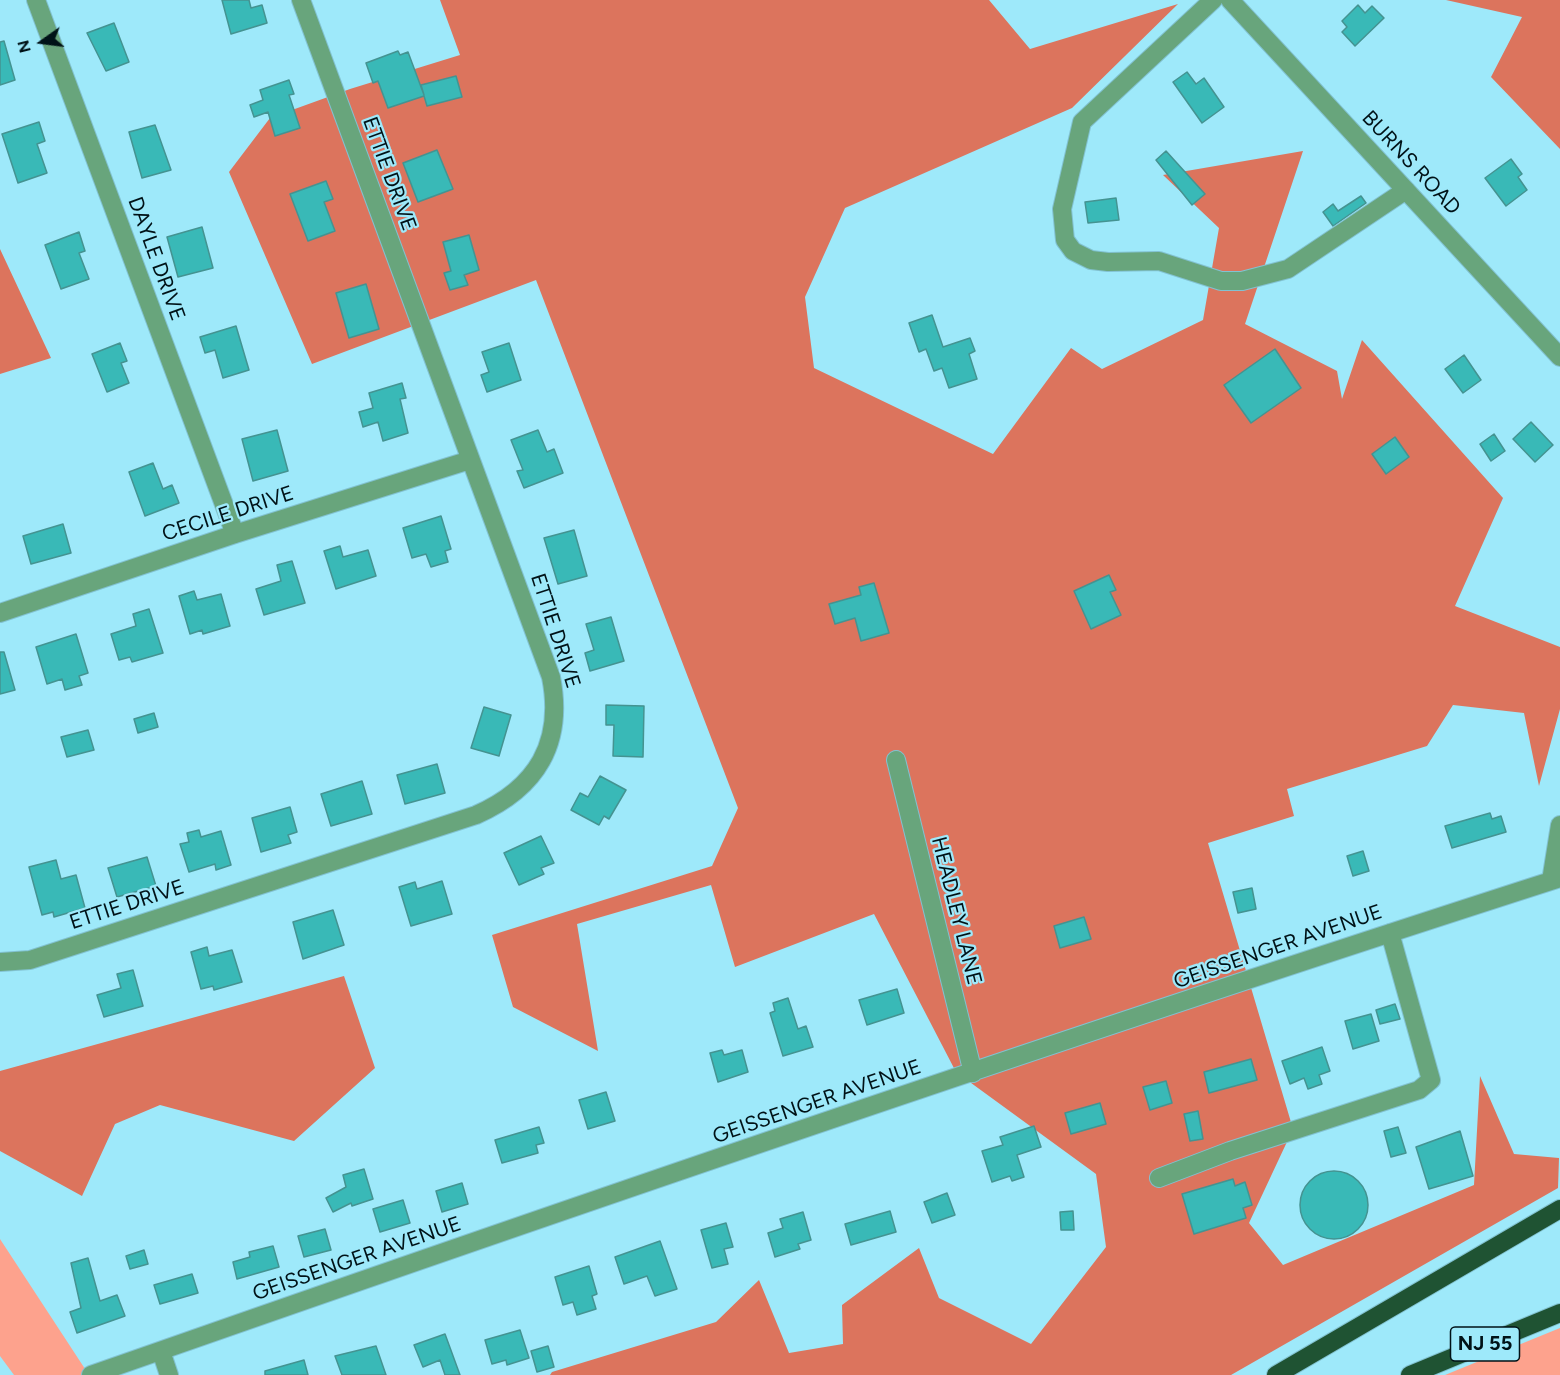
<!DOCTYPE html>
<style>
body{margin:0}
#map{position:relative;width:1560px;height:1375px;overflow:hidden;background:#9ee9fa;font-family:Figtree,sans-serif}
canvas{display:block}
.north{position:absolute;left:12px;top:12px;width:60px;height:60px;-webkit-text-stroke:4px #9ee9fa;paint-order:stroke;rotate:256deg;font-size:16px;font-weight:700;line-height:24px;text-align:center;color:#001217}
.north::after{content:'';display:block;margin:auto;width:21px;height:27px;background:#001217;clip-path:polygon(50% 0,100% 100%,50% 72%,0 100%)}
</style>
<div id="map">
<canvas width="1560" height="1375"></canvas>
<div class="north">N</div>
</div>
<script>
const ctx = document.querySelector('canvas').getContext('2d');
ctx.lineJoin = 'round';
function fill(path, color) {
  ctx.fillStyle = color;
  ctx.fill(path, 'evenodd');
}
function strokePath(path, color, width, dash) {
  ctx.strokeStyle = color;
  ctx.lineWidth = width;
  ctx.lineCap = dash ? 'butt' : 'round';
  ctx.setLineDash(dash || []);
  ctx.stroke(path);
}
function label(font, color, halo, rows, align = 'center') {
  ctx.font = font + ' Figtree,sans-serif';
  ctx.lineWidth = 4.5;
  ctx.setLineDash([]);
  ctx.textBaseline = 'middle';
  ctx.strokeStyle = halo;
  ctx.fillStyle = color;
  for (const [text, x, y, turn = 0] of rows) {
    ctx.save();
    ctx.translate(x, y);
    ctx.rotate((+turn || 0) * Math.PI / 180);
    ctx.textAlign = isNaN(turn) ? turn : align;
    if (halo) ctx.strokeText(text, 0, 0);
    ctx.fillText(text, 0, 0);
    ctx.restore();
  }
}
fill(new Path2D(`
 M 0,1239 L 89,1375 L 14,1375 L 0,1356 Z
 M 1560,1328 L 1560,1375 L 1445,1375 Z`), '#fda28d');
fill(new Path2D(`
 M 440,0 L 989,0 L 1030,49 L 1178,4 L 1072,108 L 845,208 L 805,297 L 814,368 L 993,454 L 1071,348 L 1102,369 L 1203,320 L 1219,228 L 1163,175 L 1303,151 L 1245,324 L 1337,371 L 1342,399 L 1362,340 L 1503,498 L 1455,606 L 1560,647 L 1560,709 L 1539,786 L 1524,713 L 1453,705 L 1427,746 L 1287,789 L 1294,816 L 1208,843 L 1293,1129 L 1249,1223 L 1283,1265 L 1474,1185 L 1480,1076 L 1514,1154 L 1559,1158 L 1558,1188 L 1231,1375 L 550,1375 L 552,1372 L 716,1322 L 759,1280 L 789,1353 L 843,1344 L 842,1305 L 919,1248 L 939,1298 L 1031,1344 L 1106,1247 L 1096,1174 L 956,1072 L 874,914 L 735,967 L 711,885 L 577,924 L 598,1051 L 513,1007 L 492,935 L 712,866 L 738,808 L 536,280 L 312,364 L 229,172 L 270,118 L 350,89 L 460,55 Z
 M 1446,0 L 1560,0 L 1560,149 L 1491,77 L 1522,17 Z
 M 0,249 L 51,358 L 0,374 Z
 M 344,976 L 375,1068 L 294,1141 L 160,1105 L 115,1124 L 82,1196 L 0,1151 L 0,1071 Z`), '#dc745d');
const building = new Path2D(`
 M 222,0 L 249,0 L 251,8 L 262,5 L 267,23 L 231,34 Z
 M 1358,5 L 1365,13 L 1372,6 L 1384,18 L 1355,46 L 1342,32 L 1347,27 L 1342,21 Z
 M 114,23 L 129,62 L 106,71 L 87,33 Z
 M 4,41 L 15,80 L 0,85 L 0,42 Z
 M 398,51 L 400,55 L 408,52 L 424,95 L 421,85 L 456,76 L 462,97 L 427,106 L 424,96 L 388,108 L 378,81 L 373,83 L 366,63 Z
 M 1187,72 L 1196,84 L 1204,78 L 1224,107 L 1202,123 L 1173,82 Z
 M 289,80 L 294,94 L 289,95 L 300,128 L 275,136 L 268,112 L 254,117 L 250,105 L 263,100 L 260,90 Z
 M 39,122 L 45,141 L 37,144 L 47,173 L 18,183 L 2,134 Z
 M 155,125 L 171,170 L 142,178 L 129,132 Z
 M 437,150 L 453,189 L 418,202 L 403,163 Z
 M 1166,151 L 1205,194 L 1192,205 L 1156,160 Z
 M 1511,159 L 1522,174 L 1518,177 L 1527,190 L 1506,206 L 1485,178 Z
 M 326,181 L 333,199 L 324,202 L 335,231 L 308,241 L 290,194 Z
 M 1361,196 L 1366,203 L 1333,226 L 1323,212 L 1333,204 L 1338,211 Z
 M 1116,198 L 1119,220 L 1088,223 L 1085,202 Z
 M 202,227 L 213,268 L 178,277 L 167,237 Z
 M 79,232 L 85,251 L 79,253 L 89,279 L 61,289 L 45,245 Z
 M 469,235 L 479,270 L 464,275 L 468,285 L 450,290 L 444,273 L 451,271 L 443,242 Z
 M 366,284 L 379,329 L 349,338 L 336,293 Z
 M 932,315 L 943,347 L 970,338 L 975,351 L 969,354 L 977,379 L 949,388 L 942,368 L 934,371 L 926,349 L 919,352 L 909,323 Z
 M 236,326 L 249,370 L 223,378 L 215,350 L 205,353 L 200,337 Z
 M 120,343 L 127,361 L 121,363 L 129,383 L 107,392 L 92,354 Z
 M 509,343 L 521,380 L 487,392 L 481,375 L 489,372 L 482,352 Z
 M 1275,349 L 1301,388 L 1251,423 L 1224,385 Z
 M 1464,355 L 1481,380 L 1463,393 L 1445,369 Z
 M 402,383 L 406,398 L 400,399 L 408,433 L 383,441 L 378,422 L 363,427 L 359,412 L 373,408 L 369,393 Z
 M 1531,422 L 1553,445 L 1535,462 L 1513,439 Z
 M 277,430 L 288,471 L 253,481 L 242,439 Z
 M 538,430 L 547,452 L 554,449 L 563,473 L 524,488 L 517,471 L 523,470 L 511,440 Z
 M 1494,434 L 1505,451 L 1491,461 L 1480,444 Z
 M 1395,437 L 1409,457 L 1386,474 L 1372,454 Z
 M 153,463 L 163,489 L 172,485 L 179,503 L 145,516 L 129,472 Z
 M 441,516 L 451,549 L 445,551 L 448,562 L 431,567 L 426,554 L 412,558 L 403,528 Z
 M 63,524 L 71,553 L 31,564 L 23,536 Z
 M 574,530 L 587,576 L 558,584 L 544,538 Z
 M 340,546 L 343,557 L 368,550 L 376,576 L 336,589 L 324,551 Z
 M 292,561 L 305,603 L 264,615 L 256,589 L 281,581 L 277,565 Z
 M 1109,575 L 1116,590 L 1110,592 L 1121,615 L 1091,629 L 1074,591 Z
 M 874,583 L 889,633 L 861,641 L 855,618 L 835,624 L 829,604 L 861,595 L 859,587 Z
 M 194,591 L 197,600 L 221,594 L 230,626 L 203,634 L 202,630 L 190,634 L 179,596 Z
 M 149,609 L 163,653 L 132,662 L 130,657 L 119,660 L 111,634 L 136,626 L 133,614 Z
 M 611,617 L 624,661 L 590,671 L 585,653 L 594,650 L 586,624 Z
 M 76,634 L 88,673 L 79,676 L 82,685 L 65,690 L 62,679 L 47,684 L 36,647 Z
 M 0,652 L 4,652 L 15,690 L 0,694 Z
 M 606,705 L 644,706 L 643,757 L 613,756 L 614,725 L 606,725 Z
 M 484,707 L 511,715 L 499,756 L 471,748 Z
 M 154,713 L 158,727 L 138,733 L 134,719 Z
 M 88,730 L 94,750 L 67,757 L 61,737 Z
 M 437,764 L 445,793 L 405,804 L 397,775 Z
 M 600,776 L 626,790 L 609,819 L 604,816 L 599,825 L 571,810 L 580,793 L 588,797 Z
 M 362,781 L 372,814 L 331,826 L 321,794 Z
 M 290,807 L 297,832 L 288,835 L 291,843 L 261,852 L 252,818 Z
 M 1490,813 L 1492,819 L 1501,816 L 1506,832 L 1452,848 L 1445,826 Z
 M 199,830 L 201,837 L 221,831 L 231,865 L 216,870 L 215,864 L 189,872 L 180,844 L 189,842 L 187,833 Z
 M 541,836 L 554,863 L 541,868 L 544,874 L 519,885 L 504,853 Z
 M 1363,851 L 1369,871 L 1353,876 L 1347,856 Z
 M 147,857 L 156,886 L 117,897 L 108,868 Z
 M 56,860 L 61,879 L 76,875 L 85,908 L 54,917 L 53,912 L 42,915 L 29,867 Z
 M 442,881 L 452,914 L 411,926 L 399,887 L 415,882 L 417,889 Z
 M 1252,888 L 1256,909 L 1238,913 L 1233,892 Z
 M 333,910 L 344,945 L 303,959 L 293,922 Z
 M 1084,917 L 1091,939 L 1060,948 L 1054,926 Z
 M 207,947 L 209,956 L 232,950 L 242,982 L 214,990 L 213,986 L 201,989 L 191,952 Z
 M 133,970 L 143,1006 L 104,1017 L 97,995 L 121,988 L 117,974 Z
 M 897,989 L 904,1013 L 867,1025 L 859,1000 Z
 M 788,998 L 798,1029 L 806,1026 L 813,1047 L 783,1056 L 770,1013 L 775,1011 L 773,1003 Z
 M 1395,1004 L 1400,1019 L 1380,1024 L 1376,1010 Z
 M 1371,1014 L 1379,1041 L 1353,1049 L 1345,1021 Z
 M 1322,1047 L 1330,1071 L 1319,1075 L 1322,1084 L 1308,1089 L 1304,1078 L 1290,1084 L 1282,1061 Z
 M 722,1050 L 724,1055 L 742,1050 L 748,1072 L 718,1082 L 710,1053 Z
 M 1251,1059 L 1257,1080 L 1209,1093 L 1204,1072 Z
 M 1166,1081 L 1172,1103 L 1150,1110 L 1143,1087 Z
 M 606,1092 L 615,1121 L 588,1129 L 579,1100 Z
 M 1100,1103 L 1106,1124 L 1071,1134 L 1065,1113 Z
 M 1198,1111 L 1203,1139 L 1190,1141 L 1184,1114 Z
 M 1034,1126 L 1041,1147 L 1017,1155 L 1024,1177 L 1012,1181 L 1010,1176 L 992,1182 L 982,1151 L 1003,1145 L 1000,1137 Z
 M 539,1127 L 544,1143 L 536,1145 L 538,1153 L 502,1163 L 495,1140 Z
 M 1398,1127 L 1406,1153 L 1391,1157 L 1384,1131 Z
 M 1460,1131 L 1473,1176 L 1429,1189 L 1416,1147 Z
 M 364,1169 L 373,1199 L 352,1206 L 351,1203 L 333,1212 L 326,1198 L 346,1187 L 343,1175 Z
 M1300 1205a34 34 0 1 1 68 0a34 34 0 1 1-68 0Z
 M 1233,1179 L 1235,1186 L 1245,1182 L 1252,1205 L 1243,1208 L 1246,1218 L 1194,1234 L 1182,1194 Z
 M 462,1183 L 468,1204 L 442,1212 L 436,1191 Z
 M 947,1193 L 955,1215 L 932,1223 L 924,1202 Z
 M 403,1200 L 410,1223 L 380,1232 L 373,1209 Z
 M 890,1211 L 896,1232 L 851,1245 L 845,1224 Z
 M 1073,1211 L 1074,1230 L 1061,1230 L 1060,1212 Z
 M 803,1212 L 811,1240 L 798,1244 L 800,1249 L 775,1257 L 768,1233 L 783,1228 L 780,1219 Z
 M 726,1223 L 733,1247 L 724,1249 L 728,1264 L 712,1268 L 701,1230 Z
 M 325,1229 L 331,1250 L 304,1257 L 298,1236 Z
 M 660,1241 L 677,1289 L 655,1296 L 647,1276 L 624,1284 L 615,1257 Z
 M 273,1246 L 279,1267 L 237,1279 L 233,1262 L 250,1257 L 249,1252 Z
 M 144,1250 L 148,1264 L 130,1269 L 126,1256 Z
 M 88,1258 L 100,1301 L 117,1295 L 125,1316 L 77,1333 L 70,1312 L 81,1308 L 71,1263 Z
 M 589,1266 L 597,1294 L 592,1296 L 596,1309 L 577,1315 L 573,1302 L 563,1305 L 555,1277 Z
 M 192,1274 L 198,1293 L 160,1304 L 154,1285 Z
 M 520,1330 L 529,1358 L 507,1365 L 506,1360 L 492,1364 L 485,1340 Z
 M 445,1334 L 460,1375 L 445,1375 L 440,1360 L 423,1367 L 414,1345 Z
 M 376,1346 L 386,1375 L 342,1375 L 335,1356 Z
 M 548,1346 L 554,1367 L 537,1372 L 531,1351 Z
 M 304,1360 L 308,1375 L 265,1375 L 265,1371 Z`);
fill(building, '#39b9b7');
strokePath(building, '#449391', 1.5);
const minor = new Path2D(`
 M 36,0 L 235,534
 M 1213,0 L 1082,122 L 1062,209 L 1065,240 L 1073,251 L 1091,260 L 1108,262 L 1159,261 L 1221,281 L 1242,281 L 1288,269 L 1406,190
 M 1230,0 L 1560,357
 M 0,613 L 235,534 L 470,460
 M 896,760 L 973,1073
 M 1551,881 L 1560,825
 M 0,962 L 30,960 L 476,815 C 537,788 564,743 551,677 L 301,0
 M 1159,1178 L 1230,1151 L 1419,1090 L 1431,1080 L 1390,933
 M 161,1351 L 169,1375
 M 91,1375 C 579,1204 1068,1036 1560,878`);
const highway = new Path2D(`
 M 1276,1375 L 1560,1209
 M 1410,1375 L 1560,1313`);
strokePath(minor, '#82c2d1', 20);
strokePath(highway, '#82c2d1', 20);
strokePath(minor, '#68a57c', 18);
strokePath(highway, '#1f5333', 18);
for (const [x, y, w] of [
 [1485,1344,69]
]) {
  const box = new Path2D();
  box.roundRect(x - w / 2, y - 17, w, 34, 4.5);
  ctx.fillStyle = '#9ee9fa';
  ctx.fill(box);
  strokePath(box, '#001217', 1.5);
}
label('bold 20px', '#001217', null, [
 ["NJ 55",1485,1344]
]);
label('21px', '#001217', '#9ee9fa', [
 ["BURNS ROAD",1411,163,47],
 ["ETTIE DRIVE",389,174,70],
 ["DAYLE DRIVE",156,259,70],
 ["CECILE DRIVE",228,514,-18],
 ["ETTIE DRIVE",555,631,72],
 ["ETTIE DRIVE",127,905,-18],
 ["HEADLEY LANE",956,911,76],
 ["GEISSENGER AVENUE",1278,947,-19],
 ["GEISSENGER AVENUE",817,1102,-19],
 ["GEISSENGER AVENUE",357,1259,-19]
]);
</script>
